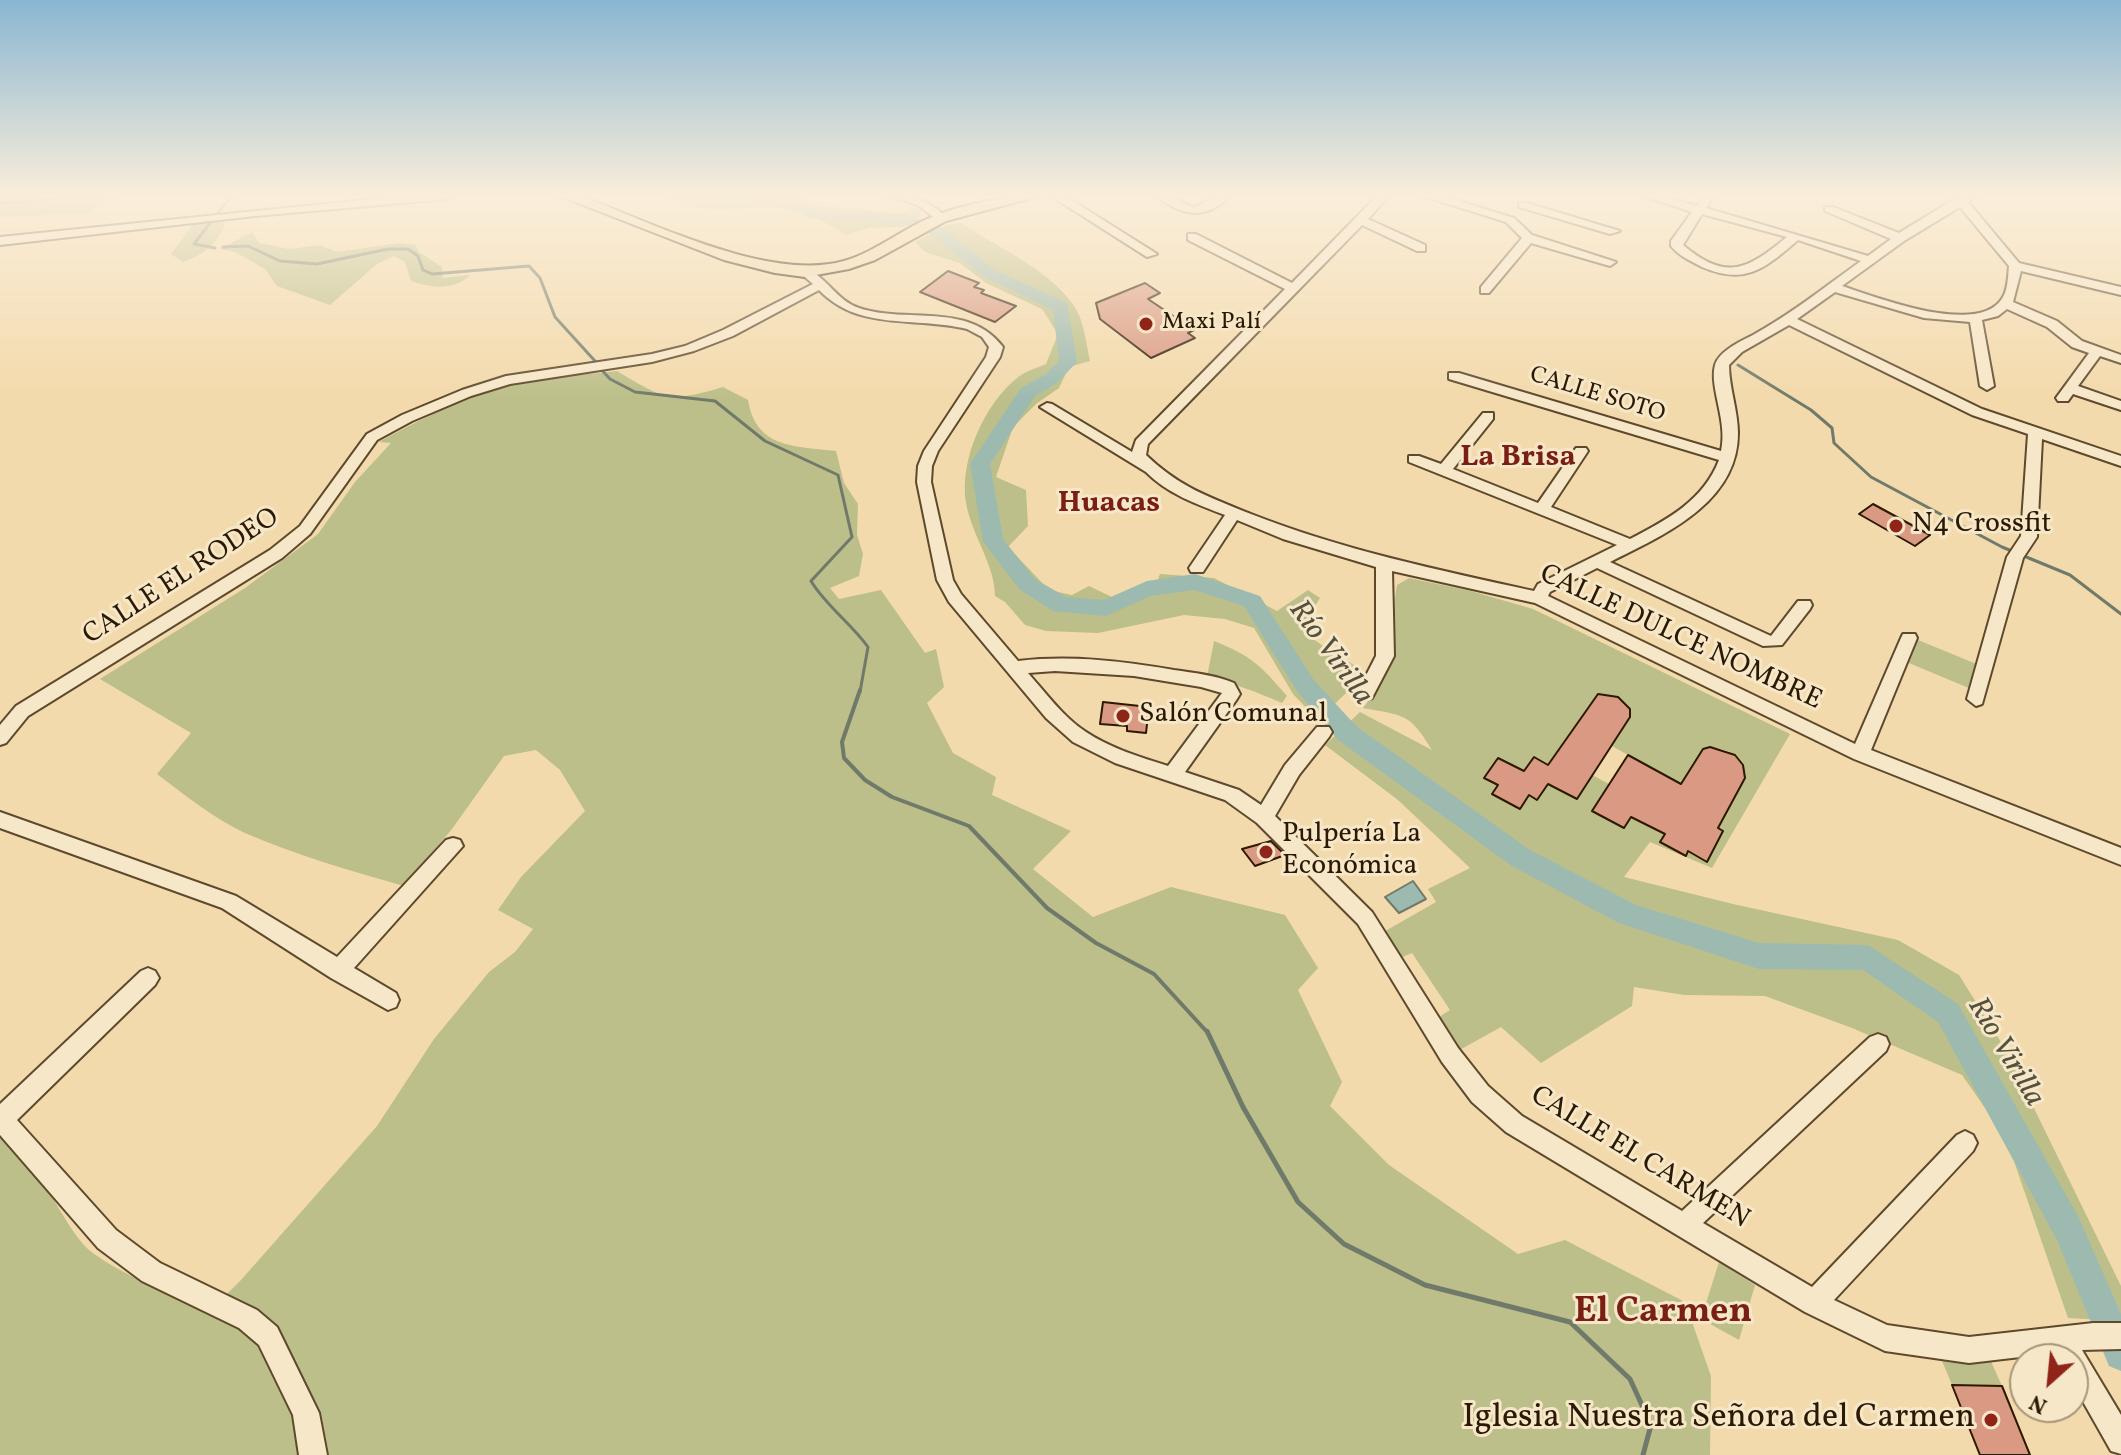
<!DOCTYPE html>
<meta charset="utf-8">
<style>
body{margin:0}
#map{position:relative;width:2121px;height:1455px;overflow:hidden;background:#f3daac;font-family:Vollkorn,serif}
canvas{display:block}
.north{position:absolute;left:2009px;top:1343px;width:80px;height:80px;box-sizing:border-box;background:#f7e7c9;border:2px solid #a69579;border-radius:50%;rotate:207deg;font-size:22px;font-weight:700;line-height:32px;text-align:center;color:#2c1902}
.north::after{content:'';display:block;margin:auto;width:28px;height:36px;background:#8f2418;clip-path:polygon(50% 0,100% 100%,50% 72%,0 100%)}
</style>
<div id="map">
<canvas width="2121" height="1455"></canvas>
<div class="north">N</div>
</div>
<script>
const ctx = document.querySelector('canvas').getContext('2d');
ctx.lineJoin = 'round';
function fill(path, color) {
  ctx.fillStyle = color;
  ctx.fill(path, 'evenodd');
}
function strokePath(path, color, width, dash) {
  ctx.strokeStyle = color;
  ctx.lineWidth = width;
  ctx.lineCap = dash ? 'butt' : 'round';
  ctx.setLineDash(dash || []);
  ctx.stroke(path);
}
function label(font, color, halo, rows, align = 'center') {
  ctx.font = font + ' Vollkorn,serif';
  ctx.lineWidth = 6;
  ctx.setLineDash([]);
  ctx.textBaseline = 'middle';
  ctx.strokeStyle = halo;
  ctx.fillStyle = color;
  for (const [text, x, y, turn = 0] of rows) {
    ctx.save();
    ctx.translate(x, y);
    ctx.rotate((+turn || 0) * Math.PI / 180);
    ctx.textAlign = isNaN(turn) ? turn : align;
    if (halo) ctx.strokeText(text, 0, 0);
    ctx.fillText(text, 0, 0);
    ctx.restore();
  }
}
fill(new Path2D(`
 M 0,196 L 116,196 L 85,214 L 0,217 Z
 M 668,196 L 796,196 L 818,206 L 901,213 L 914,207 L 923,214 L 904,227 L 869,228 L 846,235 C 826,221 795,208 771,207 C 737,207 698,217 668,196 Z
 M 226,222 C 217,245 205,254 183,262 L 171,254 L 193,224 Z
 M 961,223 C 998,248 1044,266 1072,303 C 1084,318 1086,343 1090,361 L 1069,367 L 1059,388 L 1036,404 L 1013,427 L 996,477 L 1026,490 L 1028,526 L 1008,547 L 1049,590 L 1072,595 L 1089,586 L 1112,597 L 1153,592 L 1160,574 L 1214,578 L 1277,611 L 1308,590 L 1320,598 L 1300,629 C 1321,647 1345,657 1366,674 L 1318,720 L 1293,694 L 1254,628 L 1225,619 L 1184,615 L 1098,633 L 1046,631 L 1025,625 L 1005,602 L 995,596 C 995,565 972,536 966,503 C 959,461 984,404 1018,377 C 1026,371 1037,368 1046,364 L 1058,334 L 1042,309 L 986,283 L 960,263 L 925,252 L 915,242 L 947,225 Z
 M 252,232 L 259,243 L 289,249 L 320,245 L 337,252 L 399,243 L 416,245 L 418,251 L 442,267 L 443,278 L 470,275 C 454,291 430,288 411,281 L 405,262 L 394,256 L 377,264 L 330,305 L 277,286 L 265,269 L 235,252 L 220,249 Z
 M 617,371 C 666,400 668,403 723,387 L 748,400 C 756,449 795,446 836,451 L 844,483 L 858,504 L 857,535 L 863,554 L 859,576 L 830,588 L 839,599 L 881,590 L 925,653 L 936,649 L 944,687 L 927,703 L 953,753 L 996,777 L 992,795 L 1071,831 L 1033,869 L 1093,917 L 1171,887 L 1285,915 L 1318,968 L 1298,990 L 1342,1082 L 1330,1106 L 1389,1165 L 1518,1254 L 1565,1240 L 1685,1302 L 1711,1376 L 1710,1455 L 0,1455 L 0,1137 C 40,1160 55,1211 83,1244 C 103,1267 179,1298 209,1312 L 241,1280 L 377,1126 L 434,1039 L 489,972 L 515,952 L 533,929 L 498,910 L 521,877 L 585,811 L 560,770 L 536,750 L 504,756 L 452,829 L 404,886 C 351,871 296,855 245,833 C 213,818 185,795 157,774 L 191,733 L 100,679 L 245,588 L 318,534 L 355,482 L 391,443 L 379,442 C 430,414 478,391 535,379 C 562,374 590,375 617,371 Z
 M 1409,578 L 1471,591 L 1533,609 L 1790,734 L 1712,868 L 1650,842 L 1624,877 L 1733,904 L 1898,940 L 1959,975 L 2004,1047 L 2121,1286 L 2121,1321 L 2068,1318 L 2006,1138 L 1962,1075 L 1852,1028 L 1765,996 L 1684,995 L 1634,987 L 1632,1006 L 1541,1063 L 1501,1027 L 1456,1052 L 1436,1019 L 1450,1010 L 1412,953 L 1398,959 L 1380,934 L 1436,902 L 1428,889 L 1470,868 L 1398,800 L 1325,745 L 1360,712 L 1432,750 C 1409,712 1404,716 1363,708 C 1402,663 1388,638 1397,585 ZM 1598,694 L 1618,697 L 1630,709 L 1630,717 L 1610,745 L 1681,784 L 1703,749 L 1710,747 C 1769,754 1735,797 1718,828 L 1723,832 L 1707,861 L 1688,851 L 1685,855 L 1661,842 L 1665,834 L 1646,824 L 1637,807 L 1624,828 L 1593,811 L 1609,784 L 1592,775 L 1548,784 L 1538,799 L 1529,795 L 1520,809 L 1492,794 L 1498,785 L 1484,778 L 1498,758 L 1524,771 L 1534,757 L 1548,765 Z
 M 1918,640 L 1979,665 L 1971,689 L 1909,663 Z
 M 1214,641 C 1252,656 1261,666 1287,696 L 1282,703 C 1257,692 1233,683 1207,677 Z
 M 1719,1262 L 1755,1285 L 1739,1340 L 1701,1319 Z
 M 1940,1356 L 1989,1357 L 2002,1386 L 1952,1385 Z`), '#bcbf89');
const water = new Path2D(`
 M 1413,881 L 1426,899 L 1399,913 L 1385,897 Z`);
fill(water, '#9dbab0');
strokePath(water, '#707a6a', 2);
strokePath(new Path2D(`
 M 0,203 L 40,201 L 62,196
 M 223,247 L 248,246 L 280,261 L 317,264 L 388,249 L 408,249 L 418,256 L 423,270 L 432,274 L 529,266 L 540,278 L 555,317 L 595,361
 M 215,248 L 194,244 L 231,196
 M 1738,365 L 1811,410 L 1832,428 L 1834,443 L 1871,477 L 2002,547 L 2070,575 L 2121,614
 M 599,367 L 610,379 L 635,392 L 715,401 L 765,441 L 838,475 L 852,537 L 811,581 C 826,606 851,623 868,647 L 860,692`), '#707a6a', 3);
strokePath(new Path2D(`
 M 860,690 L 842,742 L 844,758 L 865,780 L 892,797 L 969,826 L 1047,908 L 1096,943 L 1154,974 L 1208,1033`), '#707a6a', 4);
strokePath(new Path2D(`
 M 1207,1031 L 1243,1107 L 1298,1202 L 1344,1244 L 1425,1285 L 1570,1322 L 1630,1379 L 1651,1425 L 1643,1455`), '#707a6a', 5);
fill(new Path2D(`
 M 693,196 L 785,196 L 816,209 L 906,215 L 940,226 L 995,270 L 1067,303 L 1077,362 L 1057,383 L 1035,396 L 990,464 L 1003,539 L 1035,579 L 1066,597 L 1104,600 L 1147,581 L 1195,574 L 1260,596 L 1313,679 L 1356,726 L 1530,850 L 1636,905 L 1759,943 L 1868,945 L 1958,1004 L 2079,1218 L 2121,1314 L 2121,1371 L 2109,1366 L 2057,1240 L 1938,1022 L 1863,970 L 1759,969 L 1619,923 L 1512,866 L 1338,740 L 1297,691 L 1244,606 L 1194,590 L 1151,596 L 1106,616 L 1053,611 L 1019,589 L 983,541 L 970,464 L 1021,388 L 1045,375 L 1059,361 L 1053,310 L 983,276 L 928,232 L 900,223 L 813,219 L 775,203 L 728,206 Z`), '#9dbab0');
const building = new Path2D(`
 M 948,271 L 979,283 L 974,287 L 984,290 L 981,293 L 1016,306 L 995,322 L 920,292 Z
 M 1145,283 L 1160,293 L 1148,299 L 1194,330 L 1188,333 L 1195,338 L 1151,358 L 1100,319 L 1096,303 Z
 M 1873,504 L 1930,535 L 1915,546 L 1859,514 Z
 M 1598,694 L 1618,697 L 1630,709 L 1630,717 L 1577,799 L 1548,784 L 1537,800 L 1529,795 L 1520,809 L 1492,794 L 1498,785 L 1484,778 L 1498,758 L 1524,771 L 1534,757 L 1548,765 Z
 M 1103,702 L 1149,707 L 1146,733 L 1127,731 L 1127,726 L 1100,724 Z
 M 1710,747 L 1735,755 L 1743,765 L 1745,778 L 1718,828 L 1723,831 L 1707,862 L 1688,851 L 1686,856 L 1660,842 L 1665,834 L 1631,817 L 1624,828 L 1592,811 L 1628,755 L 1681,784 L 1703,749 Z
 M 1271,841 L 1285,855 L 1255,866 L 1242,849 Z
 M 1952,1385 L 2002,1386 L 2030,1455 L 1980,1455 Z`);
fill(building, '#da9982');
strokePath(building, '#2c1902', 2);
const minor = new Path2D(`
 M 404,196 L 452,196 L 447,199 L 255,216 L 0,245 L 0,237 Z
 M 889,196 C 913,196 929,200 947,218 L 937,220 L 918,205 Z
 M 1051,196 L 1065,196 L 1157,254 L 1147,257 Z
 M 1157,196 L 1171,196 L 1194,208 L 1217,196 L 1230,196 C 1206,220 1182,217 1157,196 Z
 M 1377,196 L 1389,196 L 1368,219 L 1425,245 L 1425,251 L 1417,251 L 1362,225 L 1148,444 L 1146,455 C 1179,487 1209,497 1251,514 C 1343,550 1438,570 1534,591 L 1538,584 L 1617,545 L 1409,462 L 1409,456 L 1419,456 L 1441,464 L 1483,413 L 1493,413 L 1493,419 L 1453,469 L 1538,503 L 1576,448 L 1586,448 L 1588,451 L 1551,507 L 1630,539 C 1667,520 1704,500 1719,460 L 1449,379 L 1449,373 L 1459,373 L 1721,451 C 1728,421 1709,388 1715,365 C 1719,351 1741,341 1753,335 C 1791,314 1825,287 1861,261 L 1798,240 C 1765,268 1746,286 1702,267 C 1691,261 1679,256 1671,246 L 1671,241 L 1692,212 L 1643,196 L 1663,196 L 1697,206 L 1703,196 L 1713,196 L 1706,208 L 1868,256 L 1891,239 L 1825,211 L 1825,207 L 1833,207 L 1899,233 L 1956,198 L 1975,196 L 1968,202 L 2019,263 L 2121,287 L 2121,295 L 2021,271 L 2013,302 L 2057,321 L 2082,341 L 2121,355 L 2121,363 L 2100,356 L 2078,386 L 2121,401 L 2121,410 L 2073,394 L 2068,401 L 2058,401 L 2056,398 L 2089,353 L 2072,347 L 2047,327 L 2007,309 L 1998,316 L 1982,320 L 1994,386 L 1987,390 L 1980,386 L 1970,322 L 1924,318 L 1835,292 L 1797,319 L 1982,409 L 2121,456 L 2121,466 L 2042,439 L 2037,537 L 2023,558 L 1982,704 L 1976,706 L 1967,699 L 2007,557 L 2021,536 L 2028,434 L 1972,415 L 1789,325 L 1742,352 L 1729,365 C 1729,388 1738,410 1738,433 C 1738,503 1664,535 1610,562 L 1771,636 L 1798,601 L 1810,601 L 1812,605 L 1810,609 L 1782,645 L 1763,646 L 1597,568 L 1550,592 L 1548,596 L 1855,744 L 1901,638 L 1903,634 L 1915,634 L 1917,638 L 1871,750 L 2121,848 L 2121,865 L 1854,759 L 1535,603 L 1392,571 L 1394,656 L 1372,698 L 1366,700 L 1357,693 L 1376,656 L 1376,567 L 1283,539 L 1237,520 L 1203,572 L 1191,572 L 1189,568 L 1225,515 C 1196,504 1168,494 1146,472 L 1040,407 L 1047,403 L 1052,404 L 1132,452 L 1136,440 L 1285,289 L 1188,240 L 1188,234 L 1196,234 L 1292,283 ZM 1960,207 L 2009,266 C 2008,276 2008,289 2003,297 C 1980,338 1876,297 1842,286 L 1904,241 ZM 1702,214 L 1787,237 C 1748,269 1727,282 1683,245 Z
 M 1423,196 L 1442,196 L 1514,218 L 1532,235 L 1616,262 L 1610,266 L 1531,243 L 1489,293 L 1481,293 L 1481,287 L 1522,238 L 1506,222 Z
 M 1519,203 L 1527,203 L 1620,231 L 1610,234 L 1519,207 Z
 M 805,268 C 826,276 837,301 859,308 C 907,324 968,301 1003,347 L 1000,357 L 938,451 L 932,466 L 931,482 L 953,580 L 961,594 L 1018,661 C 1071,655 1122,661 1174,670 C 1194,673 1215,675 1234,683 L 1240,694 L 1237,699 L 1185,772 L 1239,790 L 1261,805 L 1285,765 L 1317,727 L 1329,727 L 1332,732 L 1329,737 L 1299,775 L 1275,816 L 1372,912 L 1458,1048 L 1488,1086 L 1522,1116 L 1682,1211 L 1870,1037 L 1878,1034 L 1886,1037 L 1889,1044 L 1886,1051 L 1703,1223 L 1812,1287 L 1957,1135 L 1965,1131 L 1973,1135 L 1977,1143 L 1973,1151 L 1834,1300 L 1887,1325 L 1969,1337 L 2093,1323 L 2121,1323 L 2121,1349 L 2082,1350 L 2121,1415 L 2121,1454 L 2111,1451 L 2073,1384 L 2073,1359 L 2059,1359 L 2055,1353 L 1969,1363 L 1885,1351 L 1805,1312 L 1506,1132 L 1472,1102 L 1442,1062 L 1358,924 L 1257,823 L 1225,800 L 1115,763 L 1073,742 L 1046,718 L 949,602 L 937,580 L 917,482 L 918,466 L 924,451 L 986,357 L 989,347 L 982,337 L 967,329 C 914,316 860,332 819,290 L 733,336 L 694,351 L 652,362 L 510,384 L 471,396 L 412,421 L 377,440 L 310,534 L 282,558 L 28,716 L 6,743 L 0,745 L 0,725 L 16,706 L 270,550 L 300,526 L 367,434 L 402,415 L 462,390 L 506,376 L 652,354 L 685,346 L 723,330 L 813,284 L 799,272 ZM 1055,671 L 1134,676 L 1201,687 L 1222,693 L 1168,766 C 1140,757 1110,748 1086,732 C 1063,717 1046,693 1028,673 Z
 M 0,812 L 236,896 L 337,957 L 446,840 L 453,838 L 460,840 L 463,846 L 354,968 L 396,993 L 399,1000 L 396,1007 L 388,1010 L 331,978 L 222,908 L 0,828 Z
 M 148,968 L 155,971 L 159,978 L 155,985 L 17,1120 L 116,1230 L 160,1263 L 257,1310 L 277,1327 L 319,1413 L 327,1455 L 299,1455 L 293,1415 L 259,1345 L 239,1328 L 142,1281 L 98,1248 L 0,1135 L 0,1104 L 141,971 Z`);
const major = new Path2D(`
 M 560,196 L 581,196 C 652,223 770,282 844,261 C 878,251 904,227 937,215 C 968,203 1006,196 1039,196 L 946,221 L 875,260 L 849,269 L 805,277 L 775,273 L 724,260 Z`);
strokePath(minor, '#5e492c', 4);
strokePath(major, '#2c1902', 4);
fill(minor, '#f7e7c9');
fill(major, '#f3daac');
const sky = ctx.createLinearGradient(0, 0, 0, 400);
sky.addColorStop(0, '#8ab6d2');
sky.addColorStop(0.49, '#faeeda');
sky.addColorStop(1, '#faeeda00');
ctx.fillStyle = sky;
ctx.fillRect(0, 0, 2121, 400);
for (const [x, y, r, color] of [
 [1146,324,8,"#8f2418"],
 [1896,526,8,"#8f2418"],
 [1123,716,8,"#8f2418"],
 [1266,852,8,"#8f2418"],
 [1991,1420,8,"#8f2418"]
]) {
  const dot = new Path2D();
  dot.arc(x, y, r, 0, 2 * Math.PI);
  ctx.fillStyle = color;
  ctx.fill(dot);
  strokePath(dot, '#f7e7c9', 3);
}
label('24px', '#2c1902', '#f7e7c9', [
 ["Maxi Palí",1162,324]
], 'left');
label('24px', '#2c1902', '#f7e7c9', [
 ["CALLE SOTO",1597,396,17]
]);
label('28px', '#2c1902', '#f7e7c9', [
 ["N4 Crossfit",1912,526],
 ["Salón Comunal",1139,716],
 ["Pulpería La",1282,836],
 ["Económica",1282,868]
], 'left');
label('28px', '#2c1902', '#f7e7c9', [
 ["CALLE EL RODEO",182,578,-33],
 ["CALLE DULCE NOMBRE",1680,639,25],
 ["CALLE EL CARMEN",1639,1159,31]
]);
label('bold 30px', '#7a1f14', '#f7e7c9', [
 ["La Brisa",1518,459],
 ["Huacas",1109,505]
]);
label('italic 30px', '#54513f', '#f7e7c9', [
 ["Río Virilla",1329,654,54],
 ["Río Virilla",2004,1053,59]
]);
label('34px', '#2c1902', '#f7e7c9', [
 ["Iglesia Nuestra Señora del Carmen",1975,1420]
], 'right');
label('bold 36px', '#7a1f14', '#f7e7c9', [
 ["El Carmen",1663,1314]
]);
</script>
